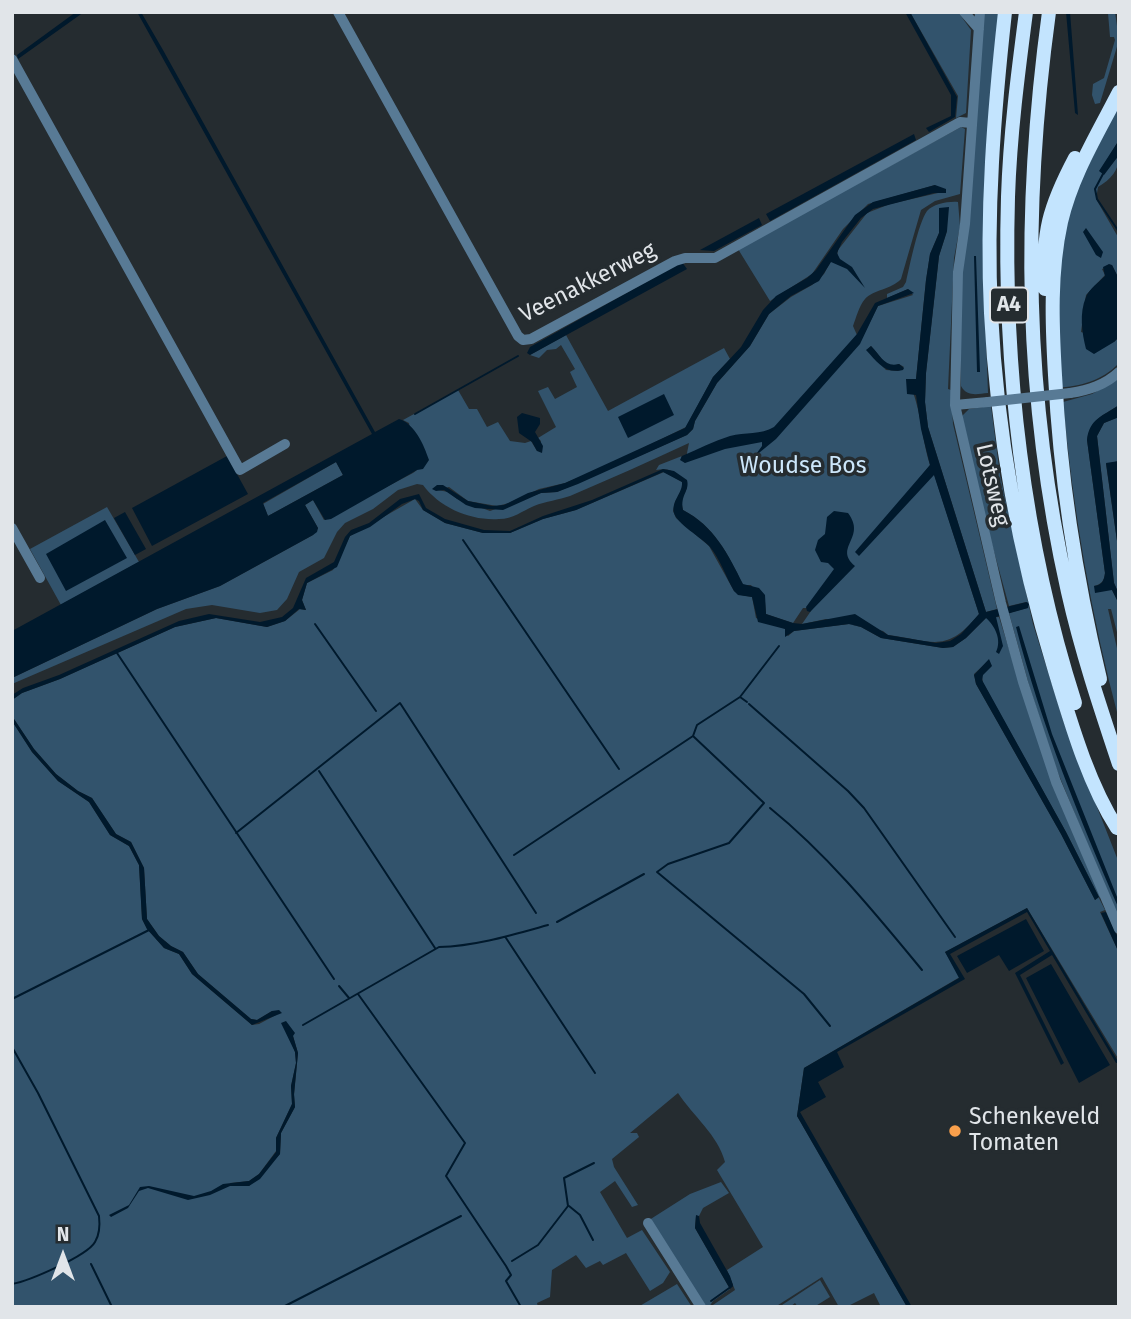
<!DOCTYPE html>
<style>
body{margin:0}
#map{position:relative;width:1131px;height:1319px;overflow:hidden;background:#252c30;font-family:"Fira Sans",sans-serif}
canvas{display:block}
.frame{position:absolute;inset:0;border:14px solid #e1e5e9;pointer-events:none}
.north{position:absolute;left:28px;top:1221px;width:70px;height:70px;-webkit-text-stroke:5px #252c30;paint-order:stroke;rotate:0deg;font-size:19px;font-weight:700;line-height:28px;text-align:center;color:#e1e5e9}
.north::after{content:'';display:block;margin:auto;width:24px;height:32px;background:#e1e5e9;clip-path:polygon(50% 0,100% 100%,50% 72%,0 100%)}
</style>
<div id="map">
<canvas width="1131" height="1319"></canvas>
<div class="frame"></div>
<div class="north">N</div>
</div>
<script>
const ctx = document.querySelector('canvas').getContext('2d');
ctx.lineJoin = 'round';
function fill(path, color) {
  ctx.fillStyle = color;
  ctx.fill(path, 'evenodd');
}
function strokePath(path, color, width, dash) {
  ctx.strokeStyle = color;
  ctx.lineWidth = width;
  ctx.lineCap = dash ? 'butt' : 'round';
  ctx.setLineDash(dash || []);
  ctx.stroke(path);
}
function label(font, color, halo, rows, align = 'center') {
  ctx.font = font + ' "Fira Sans",sans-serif';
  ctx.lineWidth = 7;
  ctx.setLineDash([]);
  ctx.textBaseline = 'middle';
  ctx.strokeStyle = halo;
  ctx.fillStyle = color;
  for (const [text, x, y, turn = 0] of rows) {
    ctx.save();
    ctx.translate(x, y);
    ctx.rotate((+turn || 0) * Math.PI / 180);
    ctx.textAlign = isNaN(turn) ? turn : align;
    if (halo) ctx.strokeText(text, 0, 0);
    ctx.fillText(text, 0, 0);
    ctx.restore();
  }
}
fill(new Path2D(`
 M 910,12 L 958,12 L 971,30 L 966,113 L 956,118 L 958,96 Z
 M 984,12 L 999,12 L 984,287 L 988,393 C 977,394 967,397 961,386 L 960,270 Z
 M 1115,12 L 1119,40 L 1100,103 L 1095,104 L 1092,95 L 1093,84 L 1104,78 L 1115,40 L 1114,37 L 1110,37 L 1108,13 Z
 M 1119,98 L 1119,140 L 1100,171 L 1104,174 L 1119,155 C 1119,171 1111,179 1098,187 L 1096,199 L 1118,237 L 1119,279 L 1112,265 L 1102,269 L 1105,275 L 1086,295 L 1081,332 L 1114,342 L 1119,337 L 1119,363 C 1102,381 1081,386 1057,388 L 1054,328 L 1062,221 Z
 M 961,127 L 965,129 L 960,194 L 935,201 L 921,210 L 901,279 C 891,290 874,289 865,299 C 859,306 856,318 853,326 L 860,342 L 878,306 L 913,295 L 908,289 L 887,298 L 887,294 L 903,287 L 906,282 C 910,265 918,224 927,211 C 933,204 949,201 958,202 L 960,226 L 954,258 L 948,389 L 951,390 L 953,424 L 997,609 L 986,612 L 928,427 L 925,402 L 926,373 L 939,256 L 947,231 L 939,208 L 939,233 L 930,254 L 926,280 L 916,379 L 907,379 C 921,404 921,437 930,465 L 918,480 L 934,474 L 979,614 C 946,654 934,641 888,635 L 883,631 L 826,619 L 802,624 L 813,608 L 803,608 L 793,623 L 766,614 L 765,602 L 751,585 L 743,585 C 728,554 714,526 683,510 L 681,500 L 687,488 C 678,475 674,467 656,470 L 659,465 L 682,456 L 681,457 L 685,463 L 689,443 C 650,461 610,479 570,496 C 559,500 546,501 534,506 C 522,511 513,519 499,519 C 471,521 440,508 423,485 L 417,484 L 398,490 L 373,509 L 345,523 L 337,532 L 324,558 L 299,572 L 287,599 L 277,610 L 260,613 L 212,605 L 186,609 L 12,684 L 12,678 L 157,609 L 220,586 L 313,535 L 318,528 L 305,505 L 313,500 L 324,520 L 413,473 L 417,470 L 409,423 L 403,420 L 458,390 L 469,409 L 477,409 L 487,427 L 498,422 L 510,441 L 525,443 L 531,441 L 537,451 L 541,441 L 538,438 L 556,427 L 538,391 L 548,387 L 555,399 L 577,387 L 570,372 L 575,369 L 561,345 L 556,349 L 547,350 L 539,358 L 530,355 L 566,335 L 608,411 L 724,348 L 730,359 L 713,377 L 686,427 L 600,469 L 565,483 L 539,489 L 509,503 L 497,506 L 468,501 L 449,487 L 438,490 L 448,492 L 457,499 L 490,511 L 541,493 L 557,492 L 687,435 L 693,429 L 695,421 L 717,383 L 750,346 L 769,314 L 791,297 L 812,285 L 824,274 L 831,261 L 844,267 L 837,256 L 838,250 L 867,213 L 890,204 L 938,193 L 935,185 L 868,204 L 843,229 L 812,274 L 770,301 L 738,249 ZM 871,346 L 886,364 L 892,366 L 899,364 L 904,367 L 898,371 L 886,370 L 867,350 Z
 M 1119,379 L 1119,405 C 1100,418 1093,417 1087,440 L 1105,573 C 1104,581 1102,584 1094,586 L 1112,590 L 1119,604 L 1119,640 L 1111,609 L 1108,609 L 1119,657 L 1119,720 C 1091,615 1073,510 1063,402 L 1092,394 Z
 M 991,406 L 1000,475 L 1033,624 L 1064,723 L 1119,863 L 1119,922 L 1054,763 L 1029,685 L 1009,613 L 1027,608 L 1026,602 L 1009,606 L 990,537 L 962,416 L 969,409 Z
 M 1119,417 L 1119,461 L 1106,464 L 1119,555 L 1119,594 L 1114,583 L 1097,436 L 1104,423 Z
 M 336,462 L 343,475 L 268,516 L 263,504 Z
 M 664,472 L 682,482 L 683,487 L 675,502 L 673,511 L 676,518 L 709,546 L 734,591 L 741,595 L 752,597 L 756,618 L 786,629 L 785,633 L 788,636 L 794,631 L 849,624 L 861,627 L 881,638 L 943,648 L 953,647 L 966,638 L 986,618 L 999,617 L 1029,713 L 1101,895 L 1099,898 L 1105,910 L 1100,912 L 1119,953 L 1119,1060 L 1027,908 L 945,952 L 960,977 L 804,1068 L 797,1116 L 907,1307 L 881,1307 L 874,1293 L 846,1307 L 839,1307 L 822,1277 L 775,1307 L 710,1307 L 735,1290 L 727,1270 L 763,1247 L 717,1170 L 725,1162 C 718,1135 693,1116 678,1093 L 630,1133 L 637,1133 L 639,1137 L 612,1159 L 614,1167 L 638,1205 L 632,1207 L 615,1181 L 600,1192 L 627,1238 L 642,1230 L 670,1272 L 663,1283 L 650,1291 L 626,1253 L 603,1265 L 600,1261 L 586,1268 L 576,1255 L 552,1270 L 550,1297 L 537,1303 L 538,1307 L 12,1307 L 12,721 L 32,752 L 58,781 L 89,802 L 110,835 L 129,846 L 139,865 L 142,919 L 147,929 L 164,948 L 179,954 L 192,974 L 252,1025 L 259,1024 L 276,1015 L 272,1011 L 257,1020 L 251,1019 L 198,974 L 183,952 L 171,946 L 159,936 L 147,919 L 144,868 L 131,842 L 116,834 L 92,798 L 78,791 L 56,774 L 34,749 L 12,716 L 12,700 L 22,693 L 60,679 L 175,627 L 216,618 L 267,627 L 285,621 L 300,609 L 306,610 L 302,600 L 307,583 L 333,570 L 350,536 L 415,499 L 423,510 L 445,523 L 483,533 L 510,533 L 543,519 L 576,510 ZM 989,660 L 982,676 L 983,683 L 1066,832 L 1099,897 L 1095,900 L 1061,834 L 976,684 L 974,674 ZM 287,1031 L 293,1036 L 298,1053 L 294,1095 L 295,1107 L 281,1133 L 280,1154 L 249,1186 L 230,1186 L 230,1183 L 249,1181 L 259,1174 L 276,1151 L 276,1138 L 292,1104 L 291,1086 L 296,1063 L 295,1052 Z
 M 107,507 L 139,562 L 61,605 L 30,549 Z
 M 721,1182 L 729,1193 L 703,1208 L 699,1216 L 696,1216 L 695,1228 L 730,1289 L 713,1301 L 709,1307 L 702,1307 L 646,1222 L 690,1194 Z
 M 820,1280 L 830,1297 L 814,1307 L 798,1307 L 795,1303 L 790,1307 L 779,1307 Z
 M 677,1284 L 692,1307 L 638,1307 Z`), '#32536c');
fill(new Path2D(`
 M 76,12 L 84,12 L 18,59 L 17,55 Z
 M 137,12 L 141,12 L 163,50 L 375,432 L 399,419 C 415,424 424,445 429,460 L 423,469 L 417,470 L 331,519 L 325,520 L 313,500 L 305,505 L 318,528 L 317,532 L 313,535 L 220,586 L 157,609 L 12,678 L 12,631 L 372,434 ZM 336,462 L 343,475 L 268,516 L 263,503 Z
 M 905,12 L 910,12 L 957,97 L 955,117 L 929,132 L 926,128 L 951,116 L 951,95 Z
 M 1066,12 L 1070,12 L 1078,115 L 1075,113 Z
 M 914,134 L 916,140 L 770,221 L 766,214 Z
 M 1119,140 L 1119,155 L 1104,175 L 1099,171 Z
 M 935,185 L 946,189 L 946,193 L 934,193 L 873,209 L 861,218 L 842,242 L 837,253 L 840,259 L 852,267 L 865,288 L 847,269 L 831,262 L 819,281 L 791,296 L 769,314 L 750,346 L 717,383 L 695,421 L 693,429 L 687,435 L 578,484 L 557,492 L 541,493 L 503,510 L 475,508 L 466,505 L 444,490 L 436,491 L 432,489 L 437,485 L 443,485 L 468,501 L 492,506 L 504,505 L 528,493 L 565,483 L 685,428 L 713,377 L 741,347 L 763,310 L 776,296 L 807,278 L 816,270 L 855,215 L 873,202 Z
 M 949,207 L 947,231 L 939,256 L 926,373 L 925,402 L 928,427 L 986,612 L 1027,602 L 1029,604 L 1028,608 L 996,617 L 1003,646 L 999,654 L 996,652 C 1002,640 995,626 986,618 L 966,638 L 953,647 L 943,648 L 881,638 L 861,627 L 849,624 L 794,631 L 785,637 L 785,629 L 758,622 L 752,597 L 738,595 L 734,591 C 726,577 720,559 710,547 C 701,537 677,524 674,513 C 671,501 683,493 682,482 L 663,472 L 576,510 L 543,519 L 510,533 L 483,533 L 445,523 L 423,510 L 419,501 L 415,499 L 402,504 L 370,527 L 350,536 L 337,567 L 307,583 L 302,600 L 306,610 L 299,609 L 285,621 L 267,627 L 216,618 L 175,627 L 60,679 L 22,693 L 12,700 L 12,695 L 23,688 L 59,675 L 179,621 L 209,614 L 260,622 L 282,617 L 293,608 L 306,578 L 334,562 L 345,537 L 351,530 L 369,523 L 400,499 L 419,494 L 426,508 L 445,519 L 484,530 L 510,531 L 543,516 L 592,500 L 663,469 L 674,471 L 687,480 C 690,491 680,495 683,510 C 714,526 728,554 743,584 L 759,588 L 765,595 L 766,614 L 793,623 L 802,624 L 855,614 L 888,635 L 936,643 L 950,641 L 961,634 L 979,614 L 934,475 L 859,556 L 855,552 L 930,465 L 921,429 L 916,395 L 907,394 L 906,379 L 916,379 L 926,280 L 930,254 L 939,233 L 939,208 Z
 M 759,218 L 762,225 L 714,251 L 700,250 Z
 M 1086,228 L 1103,252 L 1101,258 L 1096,255 L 1083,232 Z
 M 974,256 L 976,256 L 980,372 L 977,372 Z
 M 682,262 L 687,269 L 530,355 L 527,353 L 530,347 Z
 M 1109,264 L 1112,265 L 1119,279 L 1119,337 L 1114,342 L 1094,354 L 1086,349 C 1082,333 1079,313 1086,297 C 1089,289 1099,282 1105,276 L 1103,267 Z
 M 908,289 L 914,293 L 878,306 L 860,344 L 776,439 L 754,457 L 762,446 L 762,442 L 725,449 L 685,463 L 680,460 L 682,456 C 698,449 714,441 730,436 C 745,432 761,435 774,427 L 857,334 L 875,303 Z
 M 871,346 C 881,356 885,368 899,364 L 904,368 L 903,370 C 885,374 878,363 866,350 Z
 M 664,394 L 674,415 L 628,438 L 618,417 Z
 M 1119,405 L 1119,417 L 1104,423 L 1097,436 L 1114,583 L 1119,594 L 1119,604 L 1112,590 L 1095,593 L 1094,586 C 1102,585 1104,581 1105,573 L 1087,440 C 1089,419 1103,416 1119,405 Z
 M 522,413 L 540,418 L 540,424 L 535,432 L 543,446 L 542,453 L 537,451 L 532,442 L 519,433 L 517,417 Z
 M 227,456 L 248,494 L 152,546 L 132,508 Z
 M 1119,461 L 1119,555 L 1106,463 Z
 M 834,511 L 848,513 C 867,538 833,547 855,566 L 810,612 L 807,611 L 806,607 L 834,569 L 828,563 L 821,562 L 815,550 L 818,540 L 825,534 L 827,517 Z
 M 125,512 L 146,549 L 135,555 L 114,518 Z
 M 105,520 L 127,558 L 66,591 L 46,554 Z
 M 1019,626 L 1052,734 L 1119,902 L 1119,909 C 1079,818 1041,724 1016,627 Z
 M 989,659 L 992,666 L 983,675 L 982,680 L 1066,832 L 1099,897 L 1095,900 L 1061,834 L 976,684 L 974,675 Z
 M 12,716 L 34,749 L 56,774 L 78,791 L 92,798 L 116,834 L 131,842 L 144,868 L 147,919 L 159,936 L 171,946 L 183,952 L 198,974 L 251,1019 L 257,1020 L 272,1011 L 279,1010 L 282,1013 L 252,1025 L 192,974 L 179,954 L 164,948 L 147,929 L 142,919 L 139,865 L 129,846 L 110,835 L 89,802 L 58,781 L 32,752 L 12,721 Z
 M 1027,908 L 1119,1063 L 1116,1063 L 1052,955 L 1020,975 L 1064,1063 L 1061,1065 L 1015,973 L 1050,951 L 1027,912 L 950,954 L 965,979 L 837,1052 L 844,1067 L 818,1082 L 826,1097 L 800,1112 L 912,1307 L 907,1307 L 797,1116 L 804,1068 L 959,978 L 945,952 Z
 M 1106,912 L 1119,940 L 1119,953 L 1101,913 Z
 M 1026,919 L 1044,951 L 1009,971 L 999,955 L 967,973 L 957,956 Z
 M 1051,964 L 1110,1065 L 1079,1083 L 1026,978 Z
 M 286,1021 L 295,1033 L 293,1036 L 298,1053 L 294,1094 L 295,1107 L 281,1133 L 280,1154 L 260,1179 L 249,1186 L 230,1186 L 210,1195 L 188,1200 L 148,1188 L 139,1191 L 128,1208 L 111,1217 L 109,1215 L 129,1205 L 140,1187 L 149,1186 L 194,1196 L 211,1191 L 223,1184 L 249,1181 L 259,1174 L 276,1152 L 276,1138 L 292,1104 L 291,1086 L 296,1063 L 295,1052 L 281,1023 Z
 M 696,1215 L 699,1216 L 700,1223 L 730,1276 L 733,1285 L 730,1289 L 695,1228 Z`), '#00192c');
strokePath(new Path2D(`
 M 1104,172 L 1095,189 L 1097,199 L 1119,232
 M 415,414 L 518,356
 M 463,540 L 619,769
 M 315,624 L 376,711
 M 117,653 L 334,979
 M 740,697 L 747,702
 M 749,704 L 848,791 L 864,808 L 955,937
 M 693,736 L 764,803 L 729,843 L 668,864 L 657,872 L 804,994 L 830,1026
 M 319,771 L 435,948
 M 770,808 C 828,855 875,913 922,970
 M 236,833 L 400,703 L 536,913
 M 514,855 L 693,736 L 697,725 L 740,697 L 779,646
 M 557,922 L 644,874
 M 506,938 L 595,1073
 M 339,986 L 349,998
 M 358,994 L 465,1143 L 446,1176 L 506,1266 L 511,1275 L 506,1281 L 521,1307
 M 12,999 L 149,930
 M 303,1025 L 439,947 C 476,946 512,935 548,925
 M 12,1047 L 38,1093 L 99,1216 C 100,1225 100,1234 95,1242 C 87,1256 29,1281 12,1284
 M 569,1206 L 580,1215 L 593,1240
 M 512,1261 L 538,1245 L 568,1206 L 564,1178 L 594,1163
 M 91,1264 L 112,1307
 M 711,1301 L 732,1286
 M 283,1307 L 461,1216`), '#00192c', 2);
strokePath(new Path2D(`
 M 338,12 L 518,336 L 523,340 L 531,339 L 675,261 L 685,258 L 715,258 L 960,122 L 971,123
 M 964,12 L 979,29
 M 980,12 L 965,224 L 958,272 L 955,405 L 1001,603 L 1023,682 L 1056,782 L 1119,929
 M 12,59 L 240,470 L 285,444
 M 1070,393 C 1089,390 1105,385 1119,372
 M 955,405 L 988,402
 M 12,528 L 40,578
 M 648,1223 L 701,1307`), '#587a95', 10);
strokePath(new Path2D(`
 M 1005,12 C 994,112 986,212 991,313 C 997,435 1019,554 1055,671 C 1071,723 1088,783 1117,828
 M 1026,12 C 1018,73 1010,135 1008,197 C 1003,367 1023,541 1075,703
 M 1049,12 C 1022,210 1024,396 1068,592 C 1081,650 1100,707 1119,764
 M 1045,289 C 1042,233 1049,207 1075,158
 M 1100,679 C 1076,579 1060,478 1055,375 C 1052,324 1050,272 1061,222 C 1072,175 1097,135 1119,92`), '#c3e4fe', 14);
strokePath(new Path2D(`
 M 988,402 L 1070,393`), '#587a95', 10);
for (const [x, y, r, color] of [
 [955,1131,7,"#f9a04c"]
]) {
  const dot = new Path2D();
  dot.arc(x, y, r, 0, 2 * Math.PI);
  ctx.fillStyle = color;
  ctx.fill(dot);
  strokePath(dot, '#252c30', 2.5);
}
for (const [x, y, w] of [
 [1009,305,38]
]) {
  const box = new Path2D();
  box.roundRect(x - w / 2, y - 17.5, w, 35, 5);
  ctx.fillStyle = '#252c30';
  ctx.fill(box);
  strokePath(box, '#e1e5e9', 2);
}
label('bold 21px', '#e1e5e9', null, [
 ["A4",1009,305]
]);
label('23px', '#e1e5e9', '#252c30', [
 ["Veenakkerweg",588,283,-27],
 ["Lotsweg",992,485,77]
]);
label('23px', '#cce6fa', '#252c30', [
 ["Woudse Bos",803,467]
]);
label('23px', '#e1e5e9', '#252c30', [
 ["Schenkeveld",969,1118],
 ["Tomaten",969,1144]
], 'left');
</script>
